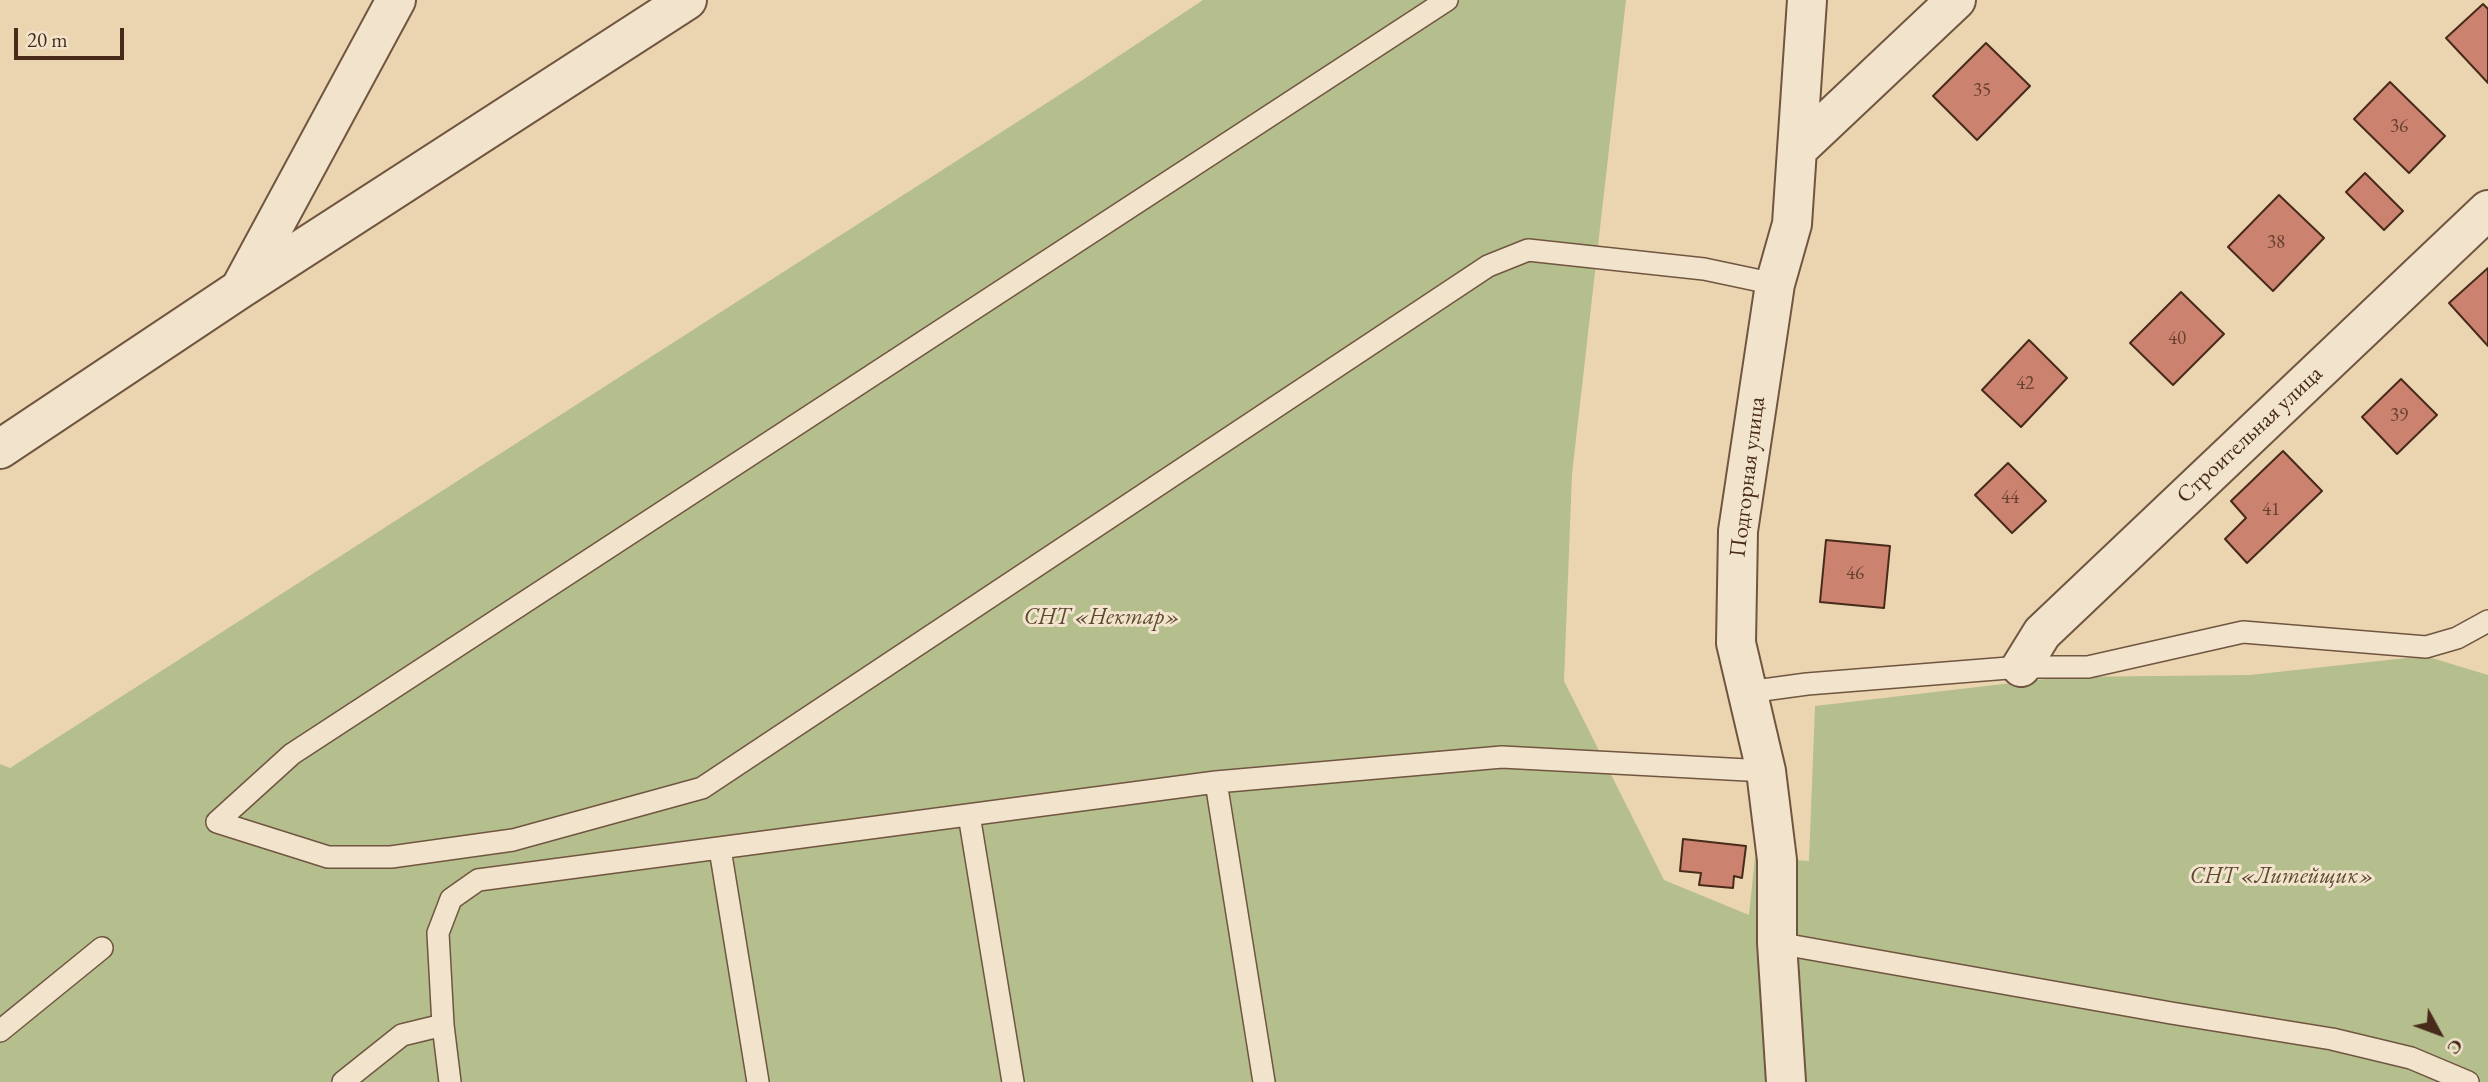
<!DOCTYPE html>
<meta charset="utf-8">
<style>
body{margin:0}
#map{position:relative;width:2488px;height:1082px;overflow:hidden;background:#ebd5b0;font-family:"EB Garamond",serif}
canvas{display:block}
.north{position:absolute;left:2404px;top:998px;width:70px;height:70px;-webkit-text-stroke:5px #f2e4cc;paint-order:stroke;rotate:131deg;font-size:19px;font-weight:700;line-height:28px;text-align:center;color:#472a1a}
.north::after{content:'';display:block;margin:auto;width:24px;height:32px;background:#472a1a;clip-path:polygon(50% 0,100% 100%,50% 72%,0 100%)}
.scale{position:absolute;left:14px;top:28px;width:110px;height:32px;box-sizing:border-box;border:4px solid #472a1a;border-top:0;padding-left:9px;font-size:21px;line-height:24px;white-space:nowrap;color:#472a1a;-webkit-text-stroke:5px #f2e4cc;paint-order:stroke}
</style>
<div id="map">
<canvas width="2488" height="1082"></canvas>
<div class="north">С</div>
<div class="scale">20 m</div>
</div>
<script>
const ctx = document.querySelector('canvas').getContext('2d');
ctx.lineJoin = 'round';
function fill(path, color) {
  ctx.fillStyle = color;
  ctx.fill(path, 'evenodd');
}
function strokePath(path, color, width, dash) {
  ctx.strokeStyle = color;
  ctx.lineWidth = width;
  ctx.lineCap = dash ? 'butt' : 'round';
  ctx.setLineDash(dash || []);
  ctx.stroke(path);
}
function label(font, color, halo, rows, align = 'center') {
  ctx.font = font + ' "EB Garamond",serif';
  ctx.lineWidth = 6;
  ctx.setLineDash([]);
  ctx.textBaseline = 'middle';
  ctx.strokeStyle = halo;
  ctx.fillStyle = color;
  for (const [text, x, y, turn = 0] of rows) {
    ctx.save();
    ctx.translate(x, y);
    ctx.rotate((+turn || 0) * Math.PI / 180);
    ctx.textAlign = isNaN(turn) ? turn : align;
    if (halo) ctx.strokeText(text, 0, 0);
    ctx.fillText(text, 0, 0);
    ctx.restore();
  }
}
fill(new Path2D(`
 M 1203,0 L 1626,0 L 1572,474 L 1564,681 L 1664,880 L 1749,915 L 1755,857 L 1809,861 L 1815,706 L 2063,677 L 2250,675 L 2425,656 L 2488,675 L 2488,1082 L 0,1082 L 0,764 L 10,768 L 1081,81 Z`), '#b5be8d');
const building = new Path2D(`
 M 2483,4 L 2488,9 L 2488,83 L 2446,38 Z
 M 1986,43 L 2030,86 L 1977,140 L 1933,96 Z
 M 2390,82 L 2445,136 L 2409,173 L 2354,119 Z
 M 2365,173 L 2403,211 L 2384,230 L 2346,192 Z
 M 2279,195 L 2324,238 L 2273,291 L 2228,247 Z
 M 2488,268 L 2488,346 L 2449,303 Z
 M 2181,292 L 2224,334 L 2173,385 L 2130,343 Z
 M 2029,340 L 2067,378 L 2021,427 L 1982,390 Z
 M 2401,379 L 2437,415 L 2397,454 L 2362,417 Z
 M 2283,451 L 2322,491 L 2247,563 L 2225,539 L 2246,518 L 2231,501 Z
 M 2008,463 L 2046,501 L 2012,533 L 1975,495 Z
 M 1826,540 L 1890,546 L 1884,608 L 1820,602 Z
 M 1683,839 L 1746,846 L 1742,878 L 1734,876 L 1733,888 L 1699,885 L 1701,873 L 1680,871 Z`);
fill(building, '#cb826e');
strokePath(building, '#472a1a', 2);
const lane = new Path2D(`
 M 1748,692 L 1807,684 L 2021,667 L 2088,667 L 2243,632 L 2426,647 L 2457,638 L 2488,621
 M 1216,782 L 1264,1082
 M 969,815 L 1013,1082
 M 217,822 L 328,857 L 391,857 L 513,840 L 702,788 L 1488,266 L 1528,250 L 1704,269 L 1775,284
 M 217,822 L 292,754 L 1447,0
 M 720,849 L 758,1082
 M 1777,943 L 2171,1013 L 2332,1039 L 2411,1058 L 2468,1082
 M 0,1031 L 102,948
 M 343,1082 L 402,1035 L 443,1025
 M 450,1082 L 443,1025 L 438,933 L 451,899 L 478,880 L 1216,782 L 1502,757 L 1766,771`);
const street = new Path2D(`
 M 1798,149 L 1956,0
 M 241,287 L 396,0
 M 0,449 L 240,289 L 687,0
 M 2021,667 L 2042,633 L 2488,210
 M 1786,1082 L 1777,943 L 1777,860 L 1766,771 L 1736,643 L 1738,531 L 1775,284 L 1792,224 L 1807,0`);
strokePath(lane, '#705540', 24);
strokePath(street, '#705540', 42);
strokePath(lane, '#f2e4cc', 21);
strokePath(street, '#f2e4cc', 38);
label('19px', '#68402f', null, [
 ["35",1982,91],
 ["36",2399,127],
 ["38",2276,243],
 ["40",2177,339],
 ["42",2025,384],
 ["39",2399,416],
 ["44",2010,498],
 ["41",2271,510],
 ["46",1855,574]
]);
label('23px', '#472a1a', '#f2e4cc', [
 ["Строительная улица",2250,435,-43],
 ["Подгорная улица",1748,477,-83]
]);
label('italic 23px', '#5d4831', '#f2e4cc', [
 ["СНТ «Нектар»",1102,618],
 ["СНТ «Литейщик»",2282,877]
]);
</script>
